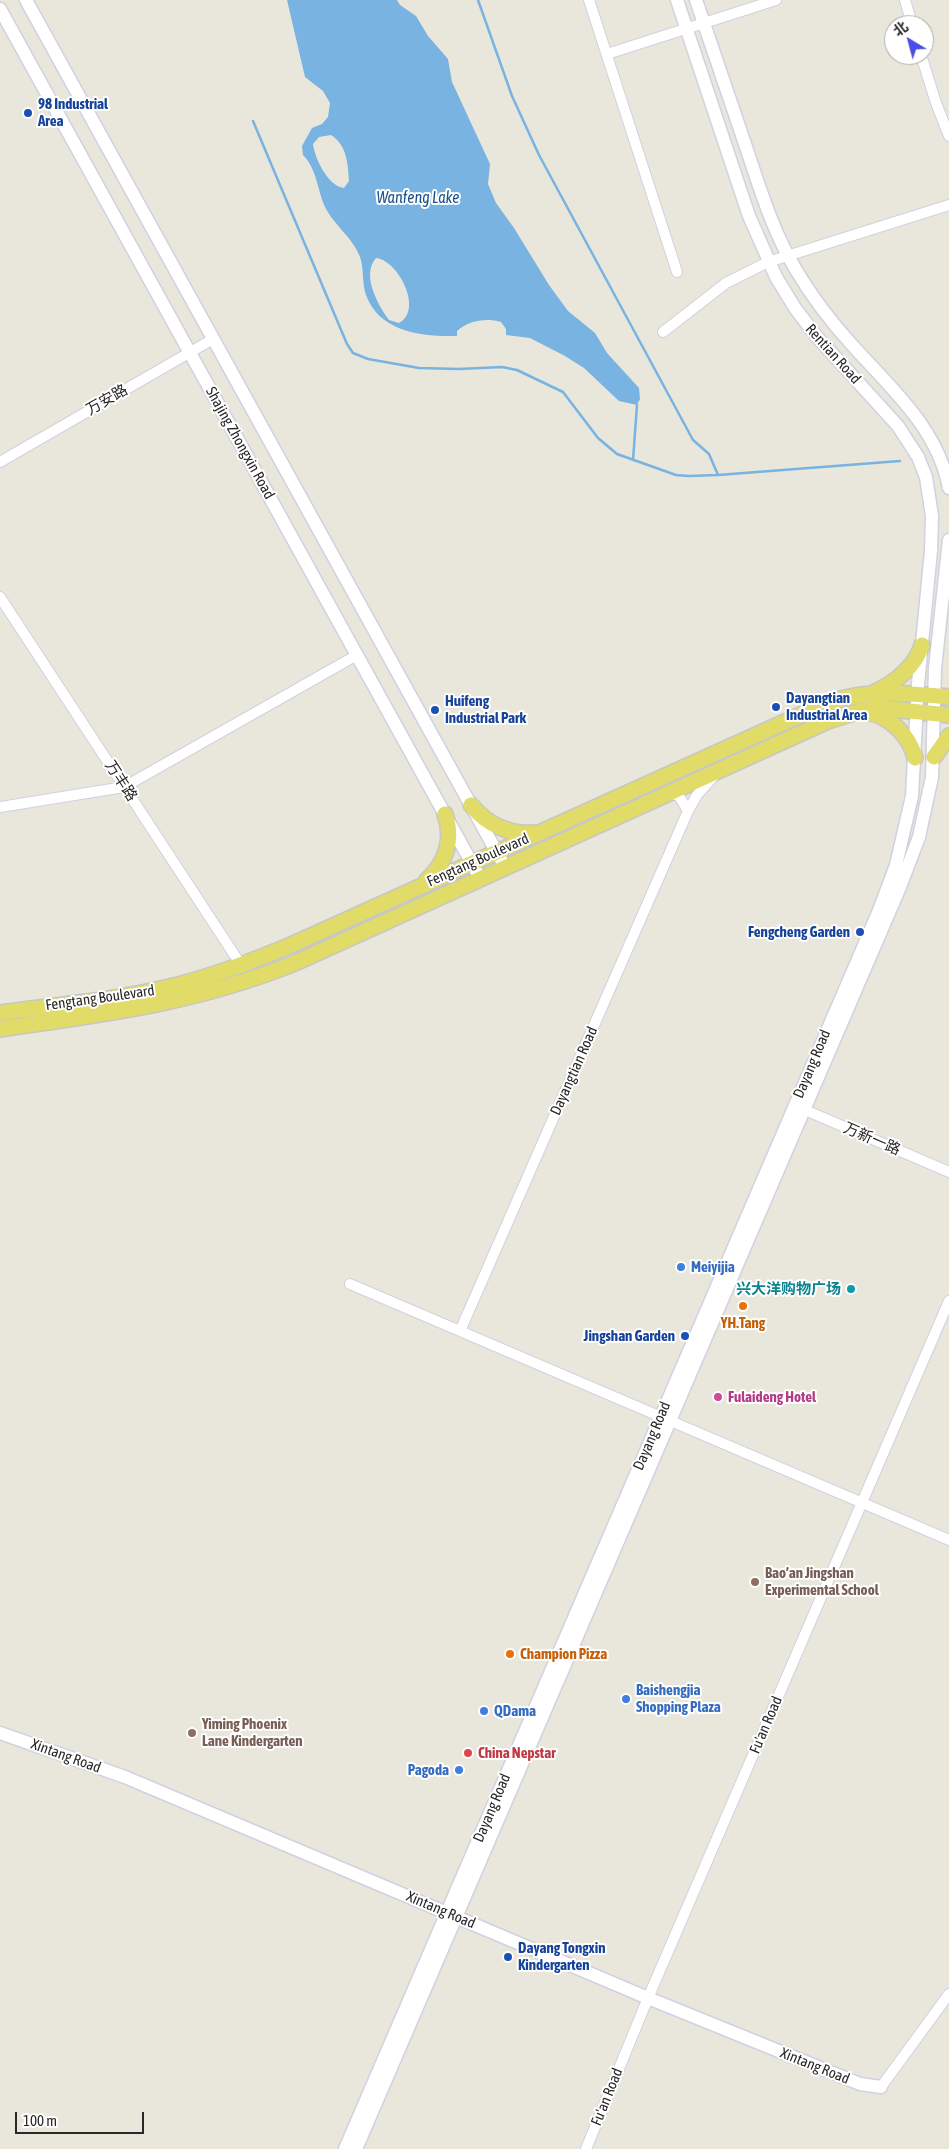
<!DOCTYPE html>
<meta charset="utf-8">
<style>
body{margin:0}
#map{position:relative;width:949px;height:2149px;overflow:hidden;background:#e9e6db;font-family:"Asap Condensed","Noto Sans SC",sans-serif}
canvas{display:block}
.north{position:absolute;left:884px;top:15px;width:50px;height:50px;box-sizing:border-box;background:#fff;border:1px solid #a9a9a9;border-radius:50%;rotate:323deg;font-size:14px;font-weight:700;line-height:20px;text-align:center;color:#282828}
.north::after{content:'';display:block;margin:auto;width:18px;height:22px;background:#4b4ce7;clip-path:polygon(50% 0,100% 100%,50% 72%,0 100%)}
.scale{position:absolute;left:15px;top:2112px;width:129px;height:22px;box-sizing:border-box;border:2px solid #282828;border-top:0;padding-left:6px;font-size:15px;line-height:18px;white-space:nowrap;color:#282828;-webkit-text-stroke:4px #fff;paint-order:stroke}
</style>
<div id="map">
<canvas width="949" height="2149"></canvas>
<div class="north">北</div>
<div class="scale">100 m</div>
</div>
<script>
const ctx = document.querySelector('canvas').getContext('2d');
ctx.lineJoin = 'round';
function fill(path, color) {
  ctx.fillStyle = color;
  ctx.fill(path, 'evenodd');
}
function strokePath(path, color, width, dash) {
  ctx.strokeStyle = color;
  ctx.lineWidth = width;
  ctx.lineCap = dash ? 'butt' : 'round';
  ctx.setLineDash(dash || []);
  ctx.stroke(path);
}
function label(font, color, halo, rows, align = 'center') {
  ctx.font = font + ' "Asap Condensed","Noto Sans SC",sans-serif';
  ctx.lineWidth = 4;
  ctx.setLineDash([]);
  ctx.textBaseline = 'middle';
  ctx.strokeStyle = halo;
  ctx.fillStyle = color;
  for (const [text, x, y, turn = 0] of rows) {
    ctx.save();
    ctx.translate(x, y);
    ctx.rotate((+turn || 0) * Math.PI / 180);
    ctx.textAlign = isNaN(turn) ? turn : align;
    if (halo) ctx.strokeText(text, 0, 0);
    ctx.fillText(text, 0, 0);
    ctx.restore();
  }
}
fill(new Path2D(`
 M 287,0 L 397,0 L 400,5 L 416,16 L 428,36 L 448,59 L 452,82 L 490,164 L 488,184 L 496,203 L 514,228 L 549,285 L 568,311 L 595,333 L 607,353 L 639,388 L 640,399 L 637,405 L 619,401 L 584,368 L 565,356 L 530,338 L 506,335 L 506,329 L 501,322 C 486,318 470,320 457,331 L 457,336 C 423,337 379,332 366,295 C 362,284 364,268 360,257 C 353,238 334,225 325,207 C 317,189 317,169 303,155 L 302,146 L 312,128 L 322,124 L 328,117 L 330,103 L 323,91 L 305,77 ZM 331,135 C 347,145 348,164 349,181 L 344,188 C 328,186 315,159 313,144 L 319,137 ZM 376,258 C 398,260 424,310 399,323 L 389,320 C 378,305 361,275 376,258 Z`), '#78b3e1');
strokePath(new Path2D(`
 M 478,0 L 512,96 L 539,155 L 693,440 L 709,454 L 718,475
 M 253,121 L 347,344 L 353,353 L 368,359 L 419,368 L 459,369 L 502,367 L 517,370 L 563,392 L 598,438 L 617,454 L 676,475 L 689,476 L 718,475 L 900,461
 M 633,460 L 637,405`), '#78b3e1', 2.5);
const minor = new Path2D(`
 M 589,0 L 677,272
 M 905,0 L 912,25
 M 607,54 L 776,0
 M 921,55 L 936,103 L 949,136
 M 663,332 L 726,283 L 768,262 L 949,205
 M 0,462 L 213,339
 M 0,597 L 241,965
 M 668,793 L 679,796 L 688,811
 M 0,807 L 124,787 L 357,655
 M 798,1107 L 949,1172
 M 350,1284 L 949,1540
 M 460,1331 L 688,811 L 697,795 L 714,776
 M 881,2087 L 949,1994
 M 586,2149 L 648,1998 L 949,1301`);
const tertiary = new Path2D(`
 M 26,0 L 505,867
 M 696,0 C 713,49 729,98 746,147 C 760,189 773,232 796,270 C 812,297 832,323 853,346 C 892,389 938,429 949,488
 M 0,9 L 480,878
 M 0,1733 L 125,1777 L 648,1998 L 860,2084 L 881,2087
 M 345,2149 L 878,913 L 896,865 L 912,796 L 918,684 L 931,551 L 932,516 L 926,477 L 918,457 L 898,426 L 817,337 L 795,308 L 776,277 L 749,216 L 677,0
 M 356,2149 L 900,887 L 919,837 L 932,777 L 935,668 L 949,540`);
const primary = new Path2D(`
 M 875,692 C 895,683 916,666 922,645
 M 867,712 C 889,716 910,735 915,758
 M 934,757 L 949,736
 M 471,805 C 486,824 509,835 534,833
 M 427,880 C 446,863 454,839 445,814
 M 0,1013 C 55,1005 111,1001 165,988 C 209,978 250,962 291,945 L 827,703 C 868,689 907,693 949,697
 M 0,1029 C 104,1014 196,1003 295,963 L 828,721 L 860,711 L 881,708 L 949,715`);
strokePath(minor, '#d1d1e0', 12);
strokePath(tertiary, '#d1d1e0', 15);
strokePath(primary, '#c7c7c7', 18);
strokePath(minor, '#fff', 10);
strokePath(tertiary, '#fff', 12);
strokePath(primary, '#e1db68', 15);
for (const [x, y, r, color] of [
 [28,113,5,"#1a4fb4"],
 [776,707,5,"#1a4fb4"],
 [435,710,5,"#1a4fb4"],
 [860,932,5,"#1a4fb4"],
 [681,1267,5,"#3f7fe0"],
 [851,1289,5,"#0f9aa8"],
 [743,1306,5,"#e8710a"],
 [685,1336,5,"#1a4fb4"],
 [718,1397,5,"#d1479c"],
 [755,1582,5,"#8d6e63"],
 [510,1654,5,"#e8710a"],
 [626,1699,5,"#3f7fe0"],
 [484,1711,5,"#3f7fe0"],
 [192,1733,5,"#8d6e63"],
 [468,1753,5,"#e0444e"],
 [459,1770,5,"#3f7fe0"],
 [508,1957,5,"#1a4fb4"]
]) {
  const dot = new Path2D();
  dot.arc(x, y, r, 0, 2 * Math.PI);
  ctx.fillStyle = color;
  ctx.fill(dot);
  strokePath(dot, '#fff', 2);
}
label('bold 15px', '#164399', '#fff', [
 ["98 Industrial",38,104],
 ["Area",38,121],
 ["Dayangtian",786,698],
 ["Industrial Area",786,715],
 ["Huifeng",445,701],
 ["Industrial Park",445,718],
 ["Fengcheng Garden",850,932,"right"],
 ["Jingshan Garden",675,1336,"right"],
 ["Dayang Tongxin",518,1948],
 ["Kindergarten",518,1965]
], 'left');
label('15px', '#282828', '#fff', [
 ["Rentian Road",833,354,48],
 ["万安路",107,400,-30],
 ["Shajing Zhongxin Road",240,443,61],
 ["万丰路",121,781,57],
 ["Fengtang Boulevard",478,860,-24],
 ["Fengtang Boulevard",100,998,-8],
 ["Dayang Road",812,1064,-67],
 ["Dayangtian Road",574,1071,-66],
 ["万新一路",872,1139,23],
 ["Dayang Road",652,1436,-67],
 ["Fu'an Road",766,1725,-67],
 ["Xintang Road",66,1756,20],
 ["Dayang Road",492,1808,-67],
 ["Xintang Road",441,1910,23],
 ["Xintang Road",815,2066,22],
 ["Fu'an Road",607,2097,-68]
]);
label('bold 15px', '#366cbe', '#fff', [
 ["Meiyijia",691,1267],
 ["Baishengjia",636,1690],
 ["Shopping Plaza",636,1707],
 ["QDama",494,1711],
 ["Pagoda",449,1770,"right"]
], 'left');
label('bold 15px', '#0d838f', '#fff', [
 ["兴大洋购物广场",841,1289]
], 'right');
label('bold 15px', '#c56008', '#fff', [
 ["YH.Tang",743,1323],
 ["Champion Pizza",520,1654,"left"]
]);
label('bold 15px', '#b23c85', '#fff', [
 ["Fulaideng Hotel",728,1397]
], 'left');
label('bold 15px', '#785e54', '#fff', [
 ["Bao’an Jingshan",765,1573],
 ["Experimental School",765,1590],
 ["Yiming Phoenix",202,1724],
 ["Lane Kindergarten",202,1741]
], 'left');
label('bold 15px', '#be3a42', '#fff', [
 ["China Nepstar",478,1753]
], 'left');
label('italic 16px', '#1b508a', '#fff', [
 ["Wanfeng Lake",418,198]
]);
</script>
